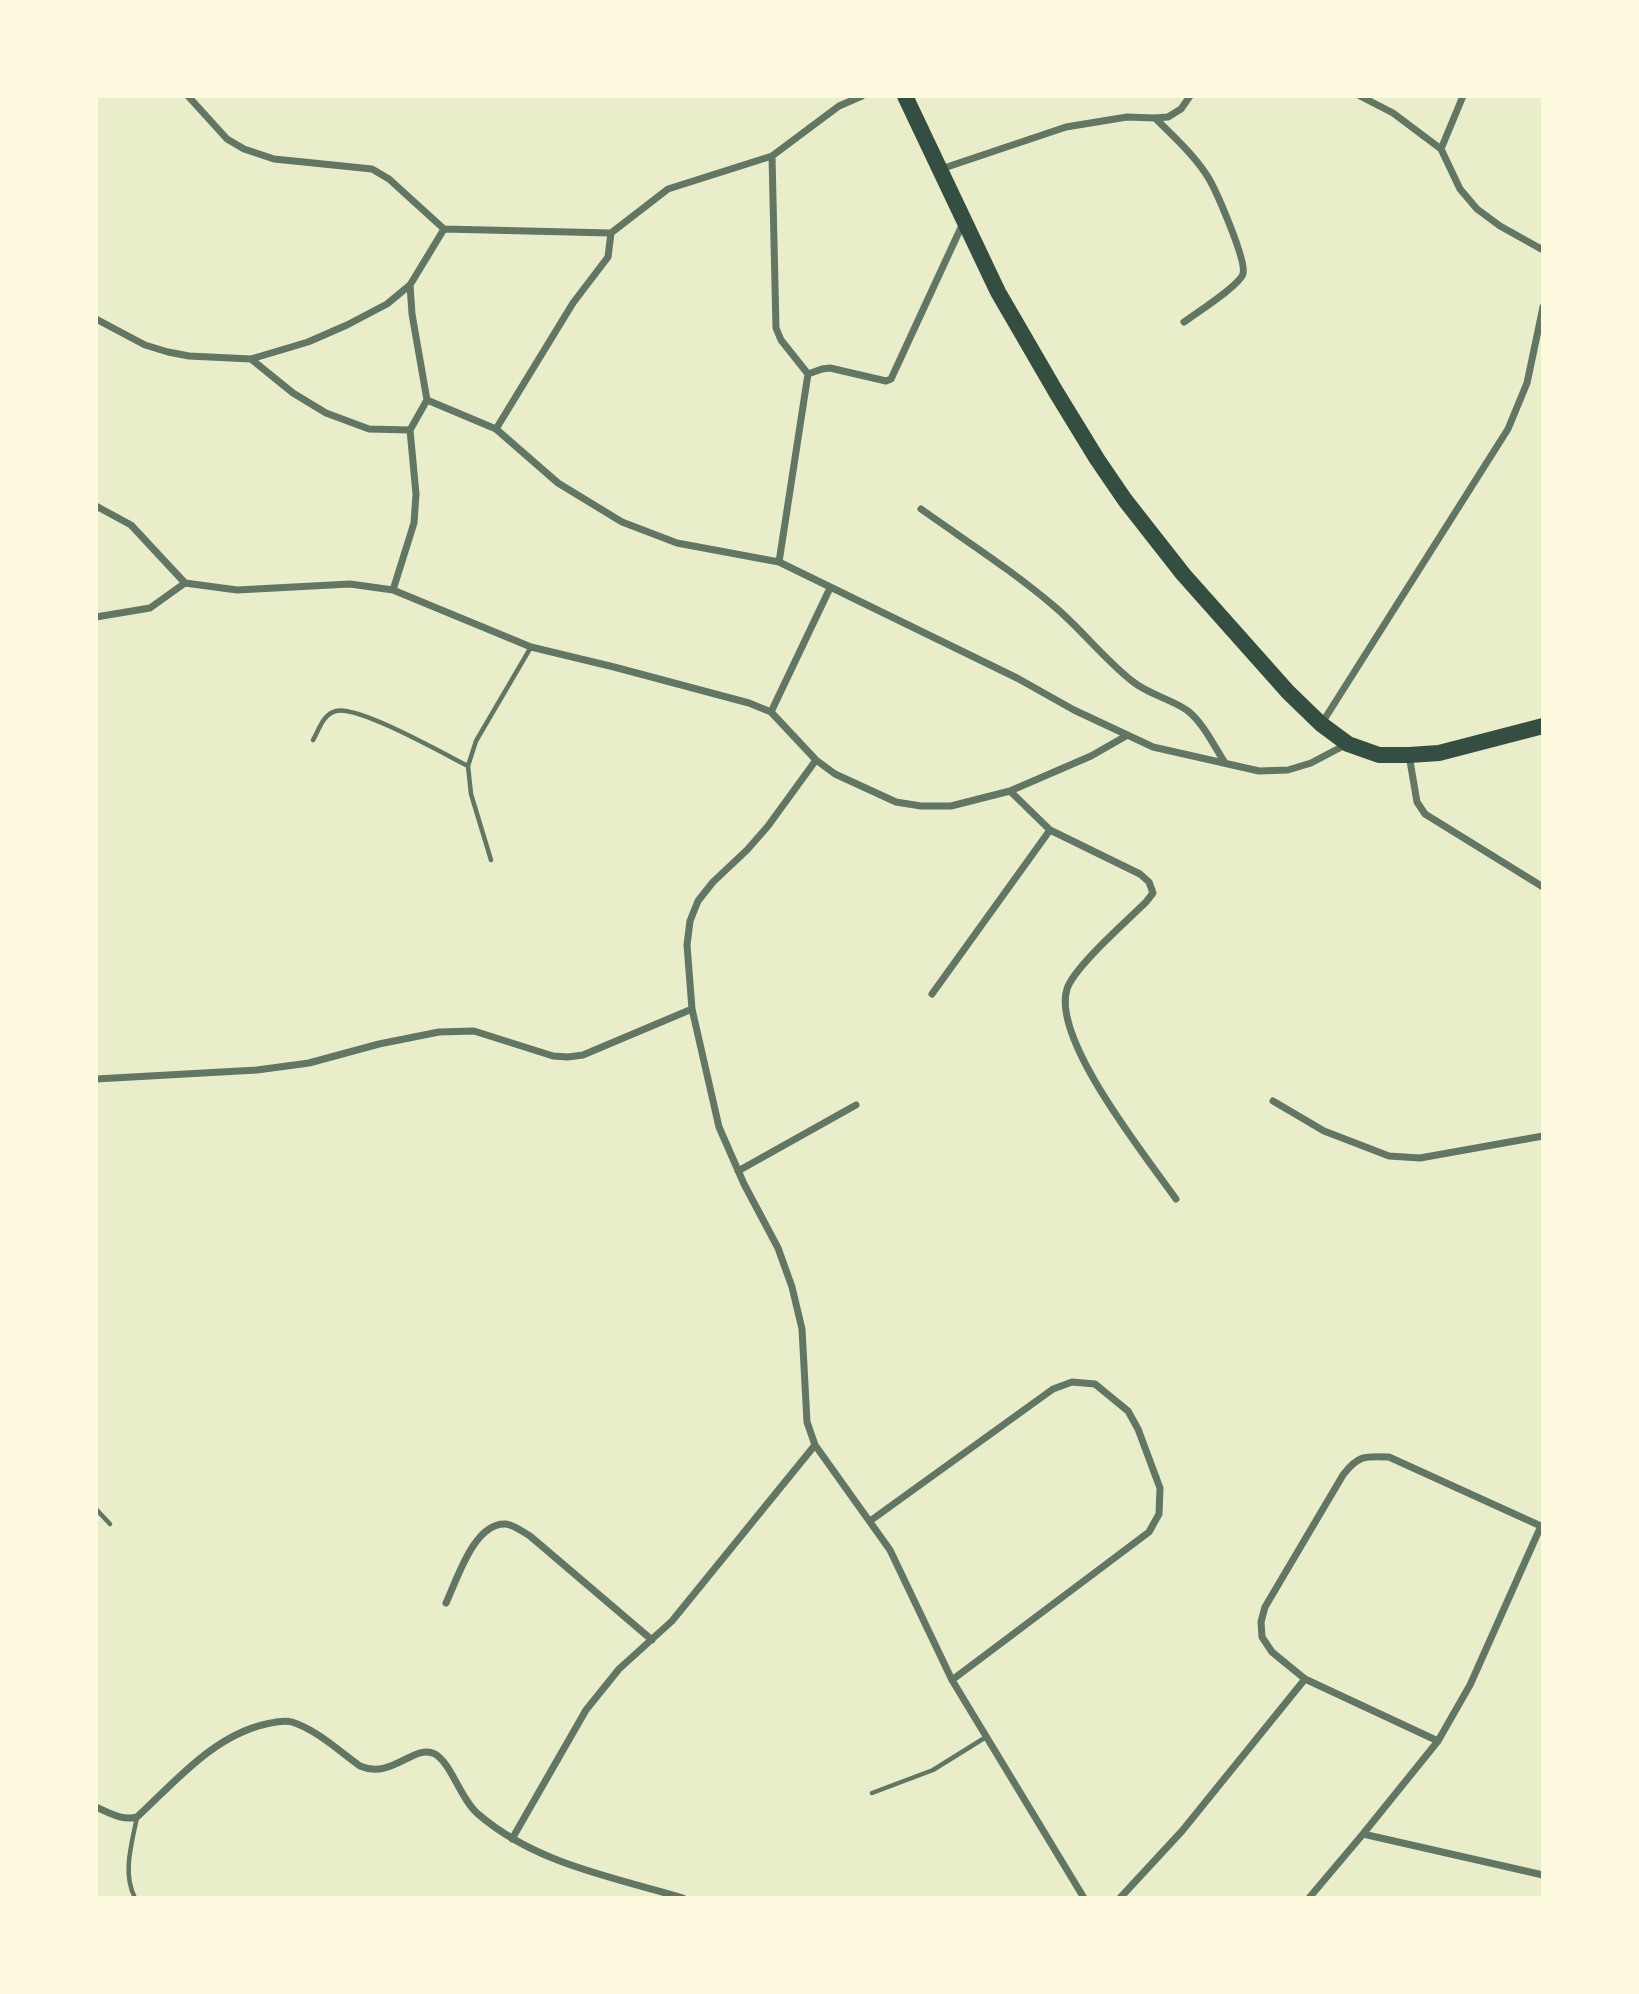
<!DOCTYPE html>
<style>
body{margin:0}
#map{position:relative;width:1639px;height:1994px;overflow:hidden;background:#e9edc9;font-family:Barlow,sans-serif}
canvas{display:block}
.frame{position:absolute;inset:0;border:98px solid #fefae0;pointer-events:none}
</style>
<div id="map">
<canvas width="1639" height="1994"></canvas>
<div class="frame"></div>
</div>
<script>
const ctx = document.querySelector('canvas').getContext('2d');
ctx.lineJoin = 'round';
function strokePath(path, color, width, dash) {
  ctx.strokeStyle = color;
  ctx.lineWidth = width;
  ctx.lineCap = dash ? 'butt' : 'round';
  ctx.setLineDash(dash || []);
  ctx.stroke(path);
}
strokePath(new Path2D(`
 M 313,740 C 319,730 323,714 336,711 C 358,705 444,754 468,766
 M 491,860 L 471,794 L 468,766 L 476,741 L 531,647
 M 96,1509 L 110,1524
 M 872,1793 L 933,1770 L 986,1737
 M 135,1898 C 122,1873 132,1843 137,1817`), '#617663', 4.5);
strokePath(new Path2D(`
 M 188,96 L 227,139 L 244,149 L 274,159 L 372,169 L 389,179 L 444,229 L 611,233 L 668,189 L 772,156 L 839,106 L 862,96
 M 1360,96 L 1393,113 L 1441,149 L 1460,189 L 1477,209 L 1500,226 L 1543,250
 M 1155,118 C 1173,136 1192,153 1206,174 C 1215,187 1247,261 1243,274 C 1239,286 1196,313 1184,322
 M 1441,149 L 1463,96
 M 772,156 L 776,328 L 781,340 L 808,374 L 779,562
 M 941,169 L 1066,127 L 1127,117 L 1155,118 L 1168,117 L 1181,109 L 1190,96
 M 96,319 L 145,345 L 168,352 L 189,356 L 251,359 L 308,342 L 347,325 L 387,304 L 410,285 L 444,229
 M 251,359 L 293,393 L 326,413 L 369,429 L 410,430
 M 808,374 L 822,369 L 830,368 L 886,381 L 891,379 L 964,221
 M 427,400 L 496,429 L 558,483 L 622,522 L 677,543 L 779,562 L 1017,678 L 1074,710 L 1153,747 L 1259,771 L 1288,770 L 1311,763 L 1347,744
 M 496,429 L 573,303 L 608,257 L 611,233
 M 96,506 L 131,525 L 185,583 L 237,590 L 350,584 L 393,590 L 531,647 L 614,667 L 749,703 L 771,712 L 816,760 L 835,774 L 896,802 L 921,806 L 951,806 L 1010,791 L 1091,756 L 1126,736
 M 921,509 C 966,541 1013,571 1055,607 C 1082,630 1104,659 1132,681 C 1149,695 1172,699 1188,711 C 1204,724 1214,746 1225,763
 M 393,590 L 414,523 L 416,494 L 410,430 L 427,400 L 412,314 L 410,285
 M 96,617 L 150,608 L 185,583
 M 771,712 L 830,588
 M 1322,723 L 1508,429 L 1527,383 L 1543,307
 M 1409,755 L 1417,802 L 1425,814 L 1543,887
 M 816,760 L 768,826 L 747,850 L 713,882 L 698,901 L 690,921 L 687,945 L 692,1009 L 719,1127 L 744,1184 L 778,1248 L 792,1287 L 802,1329 L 807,1422 L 815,1445 L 890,1550 L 952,1680 L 1084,1898
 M 1010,791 L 1050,830 L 1140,874 L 1149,882 L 1153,893 L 1146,902 C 1127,921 1074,967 1067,989 C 1051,1039 1147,1158 1176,1199
 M 932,994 L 1050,830
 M 96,1079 L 257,1070 L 309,1063 L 379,1044 L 439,1032 L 474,1031 L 553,1056 L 568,1057 L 583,1055 L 692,1009
 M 1273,1101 L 1324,1131 L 1389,1156 L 1420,1158 L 1543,1136
 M 738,1171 L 856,1105
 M 870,1521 L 1053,1389 L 1072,1382 L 1095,1384 L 1128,1411 L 1138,1429 L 1160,1488 L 1159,1514 L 1149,1532 L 952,1680
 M 446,1603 C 457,1580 474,1522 506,1524 C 514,1525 523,1532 530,1536 L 652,1640
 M 1438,1741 L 1305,1679 L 1272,1652 L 1262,1637 L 1261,1622 L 1265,1607 L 1343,1475 C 1358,1455 1365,1456 1389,1457 L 1543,1527
 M 96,1807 C 110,1813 122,1821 137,1817 C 175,1782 213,1736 266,1724 C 274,1722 285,1720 292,1722 C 317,1730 339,1751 360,1766 C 392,1780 414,1743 435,1754 C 451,1763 461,1800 478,1814 C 536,1864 613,1877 683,1898
 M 1363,1834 L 1543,1875
 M 512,1839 L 586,1710 L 619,1669 L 672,1621 L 815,1445
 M 1120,1898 L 1182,1831 L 1305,1679
 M 1309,1898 L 1363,1834 L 1438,1741 L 1470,1685 L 1541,1526`), '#617663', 7);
strokePath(new Path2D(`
 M 905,96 L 998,292 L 1056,392 L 1097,459 L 1125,500 L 1183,574 L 1288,692 L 1321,724 L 1348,744 L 1379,755 L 1409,755 L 1439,753 L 1543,726`), '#344e41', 16);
</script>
